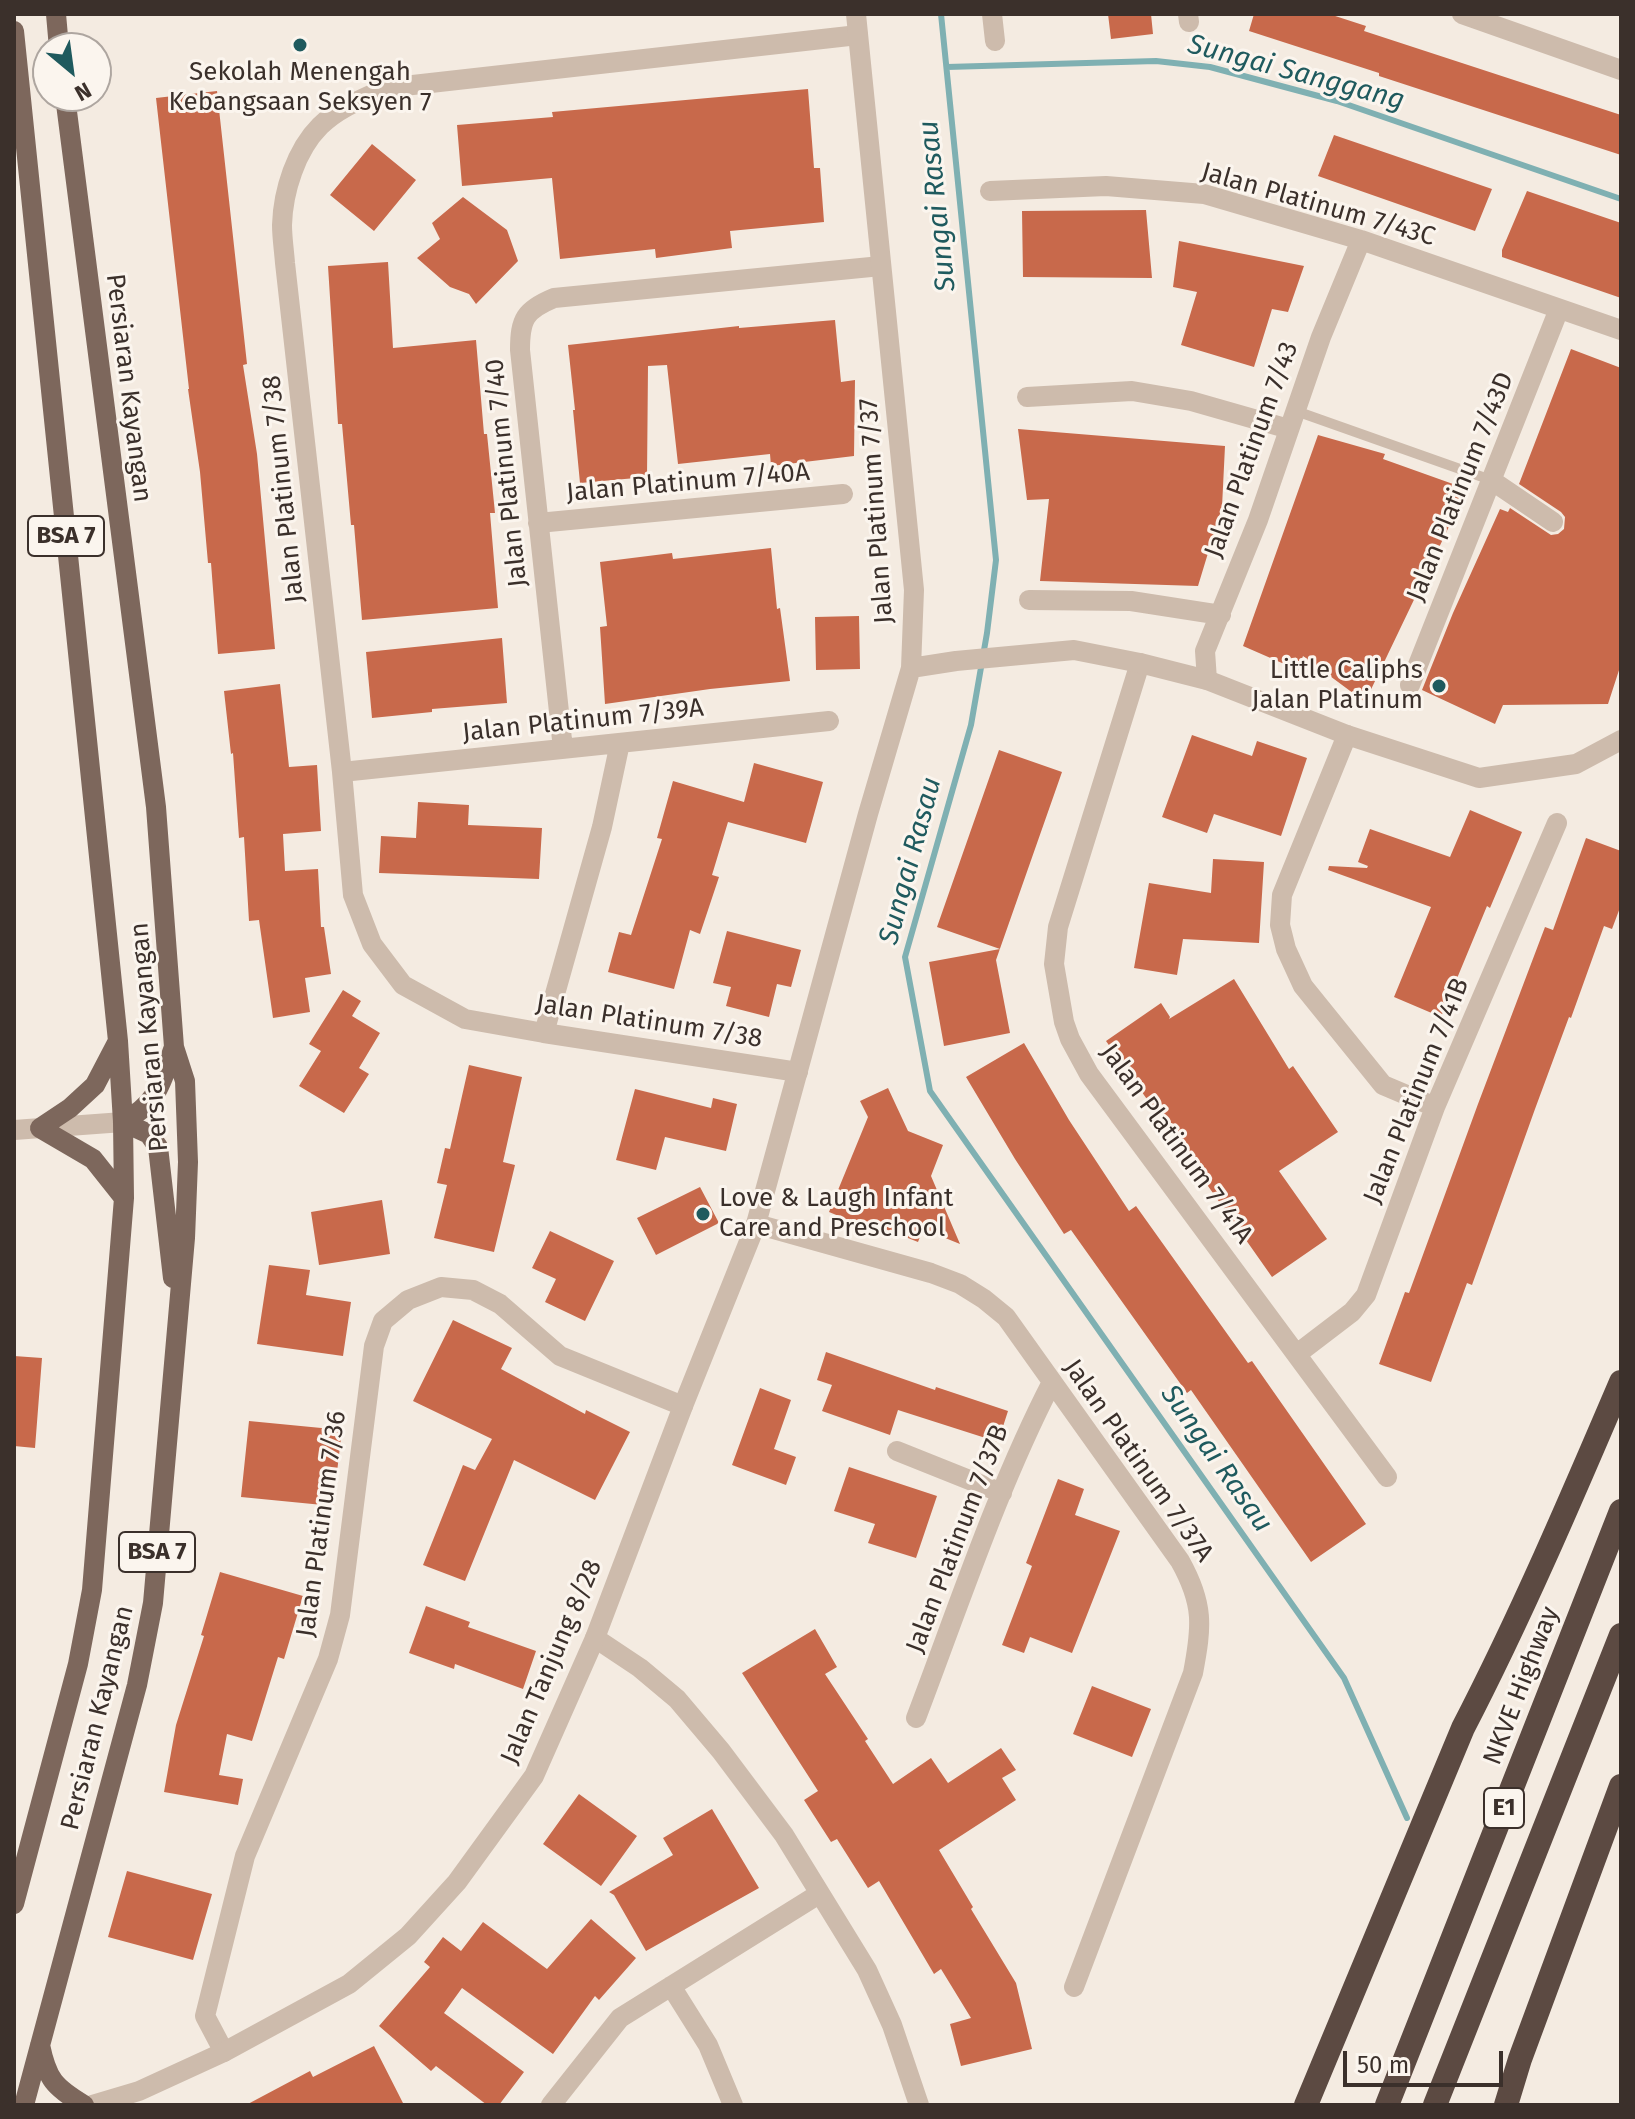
<!DOCTYPE html>
<style>
body{margin:0}
#map{position:relative;width:1635px;height:2119px;overflow:hidden;background:#f4ebe1;font-family:"Fira Sans",sans-serif}
canvas{display:block}
.frame{position:absolute;inset:0;border:16px solid #3b302b;pointer-events:none}
.north{position:absolute;left:32px;top:32px;width:80px;height:80px;box-sizing:border-box;background:#fbf5ee;border:2px solid #aea6a0;border-radius:50%;rotate:151deg;font-size:22px;font-weight:700;line-height:32px;text-align:center;color:#3b302b}
.north::after{content:'';display:block;margin:auto;width:28px;height:36px;background:#1f5a5e;clip-path:polygon(50% 0,100% 100%,50% 72%,0 100%)}
.scale{position:absolute;left:1343px;top:2051px;width:160px;height:36px;box-sizing:border-box;border:4px solid #3b302b;border-top:0;padding-left:10px;font-size:24px;line-height:28px;white-space:nowrap;color:#3b302b;-webkit-text-stroke:6px #fbf5ee;paint-order:stroke}
</style>
<div id="map">
<canvas width="1635" height="2119"></canvas>
<div class="frame"></div>
<div class="north">N</div>
<div class="scale">50 m</div>
</div>
<script>
const ctx = document.querySelector('canvas').getContext('2d');
ctx.lineJoin = 'round';
function strokePath(path, color, width, dash) {
  ctx.strokeStyle = color;
  ctx.lineWidth = width;
  ctx.lineCap = dash ? 'butt' : 'round';
  ctx.setLineDash(dash || []);
  ctx.stroke(path);
}
function fill(path, color) {
  ctx.fillStyle = color;
  ctx.fill(path, 'evenodd');
}
function label(font, color, halo, rows, align = 'center') {
  ctx.font = font + ' "Fira Sans",sans-serif';
  ctx.lineWidth = 6;
  ctx.setLineDash([]);
  ctx.textBaseline = 'middle';
  ctx.strokeStyle = halo;
  ctx.fillStyle = color;
  for (const [text, x, y, turn = 0] of rows) {
    ctx.save();
    ctx.translate(x, y);
    ctx.rotate((+turn || 0) * Math.PI / 180);
    ctx.textAlign = isNaN(turn) ? turn : align;
    if (halo) ctx.strokeText(text, 0, 0);
    ctx.fillText(text, 0, 0);
    ctx.restore();
  }
}
strokePath(new Path2D(`
 M 941,14 L 996,560 L 987,633 L 971,725 L 905,957 L 930,1091 L 1344,1678 L 1407,1818
 M 947,67 L 1156,61 L 1210,67 L 1337,101 L 1621,199`), '#7fb0b2', 6);
fill(new Path2D(`
 M 1108,14 L 1151,14 L 1153,34 L 1111,39 Z
 M 1254,14 L 1329,14 L 1366,26 L 1364,31 L 1621,115 L 1621,155 L 1379,76 L 1379,73 L 1249,31 Z
 M 808,89 L 814,168 L 820,168 L 824,222 L 730,231 L 732,248 L 656,258 L 655,249 L 560,259 L 552,178 L 462,186 L 457,125 L 553,117 L 552,112 Z
 M 217,91 L 247,364 L 243,365 L 257,454 L 275,649 L 218,654 L 211,563 L 208,563 L 200,472 L 188,389 L 189,389 L 156,98 Z
 M 1334,135 L 1492,189 L 1475,231 L 1318,176 Z
 M 372,144 L 416,180 L 374,231 L 330,195 Z
 M 1527,191 L 1621,223 L 1621,298 L 1502,257 L 1502,250 Z
 M 463,197 L 507,230 L 518,261 L 476,304 L 469,294 L 450,287 L 417,258 L 440,239 L 432,223 Z
 M 1146,210 L 1152,278 L 1023,277 L 1022,211 Z
 M 1179,241 L 1304,266 L 1288,312 L 1272,309 L 1254,367 L 1181,345 L 1197,292 L 1173,287 Z
 M 388,262 L 393,348 L 476,340 L 484,434 L 487,434 L 495,513 L 490,513 L 498,608 L 362,620 L 354,525 L 351,525 L 342,424 L 338,424 L 328,266 Z
 M 835,320 L 841,382 L 855,380 L 854,456 L 771,466 L 770,454 L 678,464 L 667,365 L 648,366 L 647,477 L 580,483 L 573,410 L 575,410 L 568,345 L 739,326 L 739,328 Z
 M 1571,349 L 1621,368 L 1621,664 L 1608,704 L 1503,705 L 1495,724 L 1422,690 L 1453,613 L 1500,509 L 1508,512 L 1510,508 L 1551,535 L 1558,534 L 1564,529 L 1565,517 L 1561,512 L 1519,484 Z
 M 1018,429 L 1225,446 L 1222,507 L 1198,586 L 1040,581 L 1049,499 L 1027,500 Z
 M 1318,435 L 1385,454 L 1383,459 L 1467,489 L 1365,702 L 1303,656 L 1298,670 L 1243,646 Z
 M 771,548 L 777,609 L 780,608 L 790,681 L 710,689 L 605,704 L 600,627 L 607,626 L 600,562 L 672,553 L 673,559 Z
 M 859,616 L 860,669 L 816,670 L 815,617 Z
 M 502,638 L 507,703 L 432,709 L 432,712 L 372,718 L 366,652 Z
 M 280,684 L 289,767 L 317,765 L 321,831 L 283,834 L 285,871 L 318,869 L 321,927 L 324,927 L 331,974 L 305,978 L 310,1012 L 273,1018 L 259,920 L 249,921 L 244,837 L 239,838 L 233,753 L 231,754 L 224,691 Z
 M 1192,735 L 1252,756 L 1257,741 L 1307,758 L 1281,836 L 1214,814 L 1207,833 L 1162,817 Z
 M 999,750 L 1062,772 L 996,960 L 1010,1033 L 944,1046 L 929,962 L 1000,949 L 937,927 Z
 M 754,763 L 823,782 L 806,843 L 728,822 L 712,875 L 719,877 L 700,934 L 690,930 L 674,989 L 608,972 L 619,932 L 631,935 L 662,839 L 657,838 L 673,781 L 744,802 Z
 M 418,802 L 469,805 L 468,825 L 542,828 L 539,879 L 379,873 L 381,836 L 416,838 Z
 M 1470,810 L 1522,832 L 1490,908 L 1487,906 L 1441,1017 L 1394,997 L 1431,907 L 1328,870 L 1329,866 L 1367,868 L 1368,866 L 1358,862 L 1370,829 L 1450,857 Z
 M 1586,838 L 1621,851 L 1621,905 L 1612,929 L 1604,926 L 1571,1018 L 1569,1017 L 1535,1109 L 1472,1285 L 1467,1283 L 1431,1382 L 1379,1364 L 1405,1292 L 1409,1293 L 1478,1104 L 1545,927 L 1553,930 Z
 M 1213,859 L 1264,862 L 1259,943 L 1183,939 L 1177,975 L 1134,968 L 1149,883 L 1211,893 Z
 M 727,931 L 801,950 L 791,987 L 777,984 L 769,1017 L 726,1006 L 731,987 L 713,983 Z
 M 1234,979 L 1289,1069 L 1293,1066 L 1338,1132 L 1279,1171 L 1327,1239 L 1272,1277 L 1106,1041 L 1161,1003 L 1170,1017 L 1169,1019 Z
 M 343,990 L 361,1001 L 352,1016 L 380,1033 L 359,1068 L 369,1074 L 344,1113 L 299,1086 L 321,1051 L 309,1044 Z
 M 1024,1043 L 1069,1120 L 1129,1211 L 1136,1206 L 1248,1363 L 1252,1361 L 1366,1524 L 1311,1562 L 1191,1390 L 1187,1393 L 1071,1230 L 1064,1234 L 1015,1159 L 966,1077 Z
 M 469,1065 L 522,1077 L 503,1162 L 515,1165 L 494,1252 L 434,1238 L 447,1185 L 437,1183 L 445,1148 L 450,1149 Z
 M 888,1088 L 908,1131 L 943,1145 L 931,1176 L 960,1244 L 923,1229 L 918,1242 L 870,1223 L 868,1228 L 829,1212 L 868,1117 L 860,1101 Z
 M 635,1089 L 711,1108 L 713,1098 L 737,1104 L 726,1151 L 665,1137 L 656,1170 L 616,1160 Z
 M 700,1187 L 719,1223 L 656,1255 L 637,1218 Z
 M 382,1200 L 390,1254 L 319,1265 L 311,1212 Z
 M 550,1231 L 614,1261 L 585,1321 L 545,1302 L 556,1279 L 532,1268 Z
 M 269,1265 L 310,1270 L 306,1295 L 351,1302 L 343,1356 L 257,1344 Z
 M 453,1320 L 512,1348 L 501,1369 L 585,1414 L 586,1410 L 630,1432 L 595,1500 L 514,1460 L 465,1581 L 423,1565 L 463,1465 L 475,1470 L 492,1439 L 413,1401 Z
 M 826,1352 L 935,1390 L 936,1387 L 1008,1411 L 998,1442 L 898,1410 L 890,1435 L 822,1411 L 832,1385 L 817,1380 Z
 M 14,1356 L 42,1358 L 35,1448 L 14,1446 Z
 M 760,1388 L 791,1400 L 774,1449 L 796,1457 L 786,1485 L 732,1465 Z
 M 249,1421 L 342,1430 L 333,1506 L 241,1497 Z
 M 849,1467 L 937,1496 L 916,1558 L 868,1543 L 875,1524 L 834,1511 Z
 M 1058,1479 L 1084,1489 L 1075,1515 L 1120,1531 L 1072,1653 L 1030,1637 L 1024,1653 L 1002,1645 L 1032,1566 L 1026,1563 Z
 M 220,1572 L 303,1596 L 284,1659 L 278,1657 L 252,1741 L 227,1734 L 219,1775 L 243,1779 L 238,1805 L 164,1792 L 176,1725 L 204,1636 L 201,1635 Z
 M 426,1606 L 470,1622 L 468,1627 L 536,1651 L 523,1689 L 455,1664 L 454,1669 L 409,1653 Z
 M 815,1629 L 837,1667 L 825,1674 L 868,1739 L 865,1741 L 893,1784 L 931,1758 L 948,1783 L 1001,1748 L 1016,1770 L 1002,1778 L 1016,1800 L 939,1850 L 973,1907 L 971,1909 L 1016,1983 L 1032,2049 L 961,2066 L 950,2024 L 971,2018 L 941,1969 L 934,1974 L 879,1881 L 868,1888 L 837,1839 L 831,1842 L 804,1800 L 818,1791 L 742,1673 Z
 M 1092,1686 L 1151,1709 L 1132,1757 L 1073,1734 Z
 M 579,1794 L 637,1836 L 601,1886 L 543,1844 Z
 M 712,1809 L 759,1888 L 646,1951 L 614,1895 L 609,1892 L 673,1855 L 663,1838 Z
 M 127,1871 L 212,1894 L 193,1960 L 108,1937 Z
 M 591,1919 L 636,1958 L 599,2000 L 595,1996 L 553,2054 L 462,1988 L 444,2013 L 524,2072 L 499,2105 L 487,2105 L 436,2066 L 431,2071 L 379,2026 L 430,1967 L 424,1962 L 443,1937 L 461,1951 L 483,1922 L 547,1969 Z
 M 374,2046 L 404,2105 L 246,2105 L 310,2071 L 313,2077 Z`), '#c8694b');
strokePath(new Path2D(`
 M 1296,411 L 1491,480`), '#cdbbac', 10);
strokePath(new Path2D(`
 M 992,14 L 995,41
 M 1188,14 L 1189,22
 M 1462,14 L 1621,70
 M 990,191 L 1106,186 L 1204,194 L 1361,240 L 1621,330
 M 1027,397 L 1132,391 L 1191,401 L 1289,429
 M 1491,480 L 1553,522
 M 538,523 L 843,494
 M 1029,600 L 1131,601 L 1221,615
 M 1140,663 L 1058,927 L 1054,964 L 1064,1022 L 1070,1039 L 1089,1074 L 1387,1477
 M 1207,680 L 1205,651 L 1258,520 L 1321,337 L 1361,240
 M 1410,685 L 1559,309
 M 1347,735 L 1282,895 L 1280,925 L 1286,949 L 1303,986 L 1383,1085 L 1435,1107
 M 563,749 L 520,350 C 520,319 525,310 554,298 L 881,266
 M 342,772 L 829,721
 M 544,1033 L 602,827 L 620,743
 M 798,1072 L 544,1033 L 465,1019 L 403,985 L 372,944 L 353,895 L 342,772 L 285,263 C 284,250 282,237 282,225 C 283,191 296,150 320,126 C 338,108 364,98 386,88 L 858,35
 M 756,1224 L 931,1273 L 960,1284 L 984,1299 L 1006,1317 L 1180,1561 C 1204,1604 1202,1626 1193,1673 L 1074,1987
 M 1297,1354 L 1352,1312 L 1366,1295 L 1435,1107 L 1557,823
 M 897,1451 L 1002,1493
 M 595,1638 L 640,1668 L 677,1699 L 721,1751 L 784,1835 L 867,1970 L 892,2025 L 919,2105
 M 916,1718 C 959,1605 997,1489 1052,1382
 M 671,1986 L 708,2045 L 733,2105
 M 224,2052 L 205,2016 L 245,1856 L 328,1659 L 340,1615 L 374,1346 L 383,1321 L 408,1300 L 441,1287 L 473,1290 L 500,1304 L 560,1356 L 683,1406
 M 551,2105 L 620,2018 L 819,1894`), '#cdbbac', 20);
strokePath(new Path2D(`
 M 911,668 L 956,661 L 1074,650 L 1140,663 L 1207,680 L 1347,735 L 1479,778 L 1576,764 L 1621,740
 M 14,1130 L 123,1122
 M 92,2105 L 139,2091 L 224,2052 L 349,1984 L 408,1936 L 457,1882 L 534,1776 L 595,1638 L 683,1406 L 756,1224 L 868,814 L 911,668 L 914,590 L 856,14`), '#cdbbac', 20);
strokePath(new Path2D(`
 M 56,14 L 59,48
 M 14,31 L 118,1041 L 123,1122 L 124,1198 L 92,1590 L 78,1664 L 14,1904
 M 118,1041 L 95,1085 L 70,1108 L 40,1128 L 93,1159 L 124,1198
 M 123,1122 L 149,1134 L 158,1147 L 173,1278
 M 123,1122 C 159,1102 161,1083 174,1047
 M 40,2045 C 47,2079 54,2087 84,2105
 M 24,2105 L 137,1685 L 153,1603 L 185,1238 L 188,1162 L 185,1081 L 174,1047 L 156,807 L 65,96`), '#7d675c', 20);
strokePath(new Path2D(`
 M 1306,2105 L 1463,1728 C 1521,1616 1571,1499 1621,1382
 M 1387,2105 L 1621,1511
 M 1435,2105 L 1621,1635
 M 1506,2105 L 1520,2059 L 1621,1786`), '#5c4a42', 24);
for (const [x, y, r, color] of [
 [300,45,8,"#1f5a5e"],
 [1439,686,8,"#1f5a5e"],
 [703,1214,8,"#1f5a5e"]
]) {
  const dot = new Path2D();
  dot.arc(x, y, r, 0, 2 * Math.PI);
  ctx.fillStyle = color;
  ctx.fill(dot);
  strokePath(dot, '#fbf5ee', 3);
}
for (const [x, y, w] of [
 [66,536,76],
 [157,1552,76],
 [1504,1808,40]
]) {
  const box = new Path2D();
  box.roundRect(x - w / 2, y - 20, w, 40, 6);
  ctx.fillStyle = '#fbf5ee';
  ctx.fill(box);
  strokePath(box, '#3b302b', 2);
}
label('bold 24px', '#3b302b', null, [
 ["BSA 7",66,536],
 ["BSA 7",157,1552],
 ["E1",1504,1808]
]);
label('26px', '#3b302b', '#fbf5ee', [
 ["Sekolah Menengah",300,73],
 ["Kebangsaan Seksyen 7",300,103],
 ["Little Caliphs",1423,671,"right"],
 ["Jalan Platinum",1423,701,"right"],
 ["Love & Laugh Infant",719,1199,"left"],
 ["Care and Preschool",719,1229,"left"]
]);
label('26px', '#3b302b', '#fbf5ee', [
 ["Jalan Platinum 7/43C",1318,205,16],
 ["Persiaran Kayangan",128,388,83],
 ["Jalan Platinum 7/43",1252,450,-70],
 ["Jalan Platinum 7/40",507,473,-96],
 ["Jalan Platinum 7/40A",688,483,-5],
 ["Jalan Platinum 7/43D",1461,487,-68],
 ["Jalan Platinum 7/38",284,489,-96],
 ["Jalan Platinum 7/37",877,511,-94],
 ["Jalan Platinum 7/39A",583,721,-6],
 ["Jalan Platinum 7/38",649,1022,9],
 ["Persiaran Kayangan",150,1037,-95],
 ["Jalan Platinum 7/41B",1417,1091,-68],
 ["Jalan Platinum 7/41A",1176,1144,54],
 ["Jalan Platinum 7/37A",1138,1461,55],
 ["Jalan Platinum 7/36",322,1524,-82],
 ["Jalan Platinum 7/37B",958,1539,-69],
 ["Jalan Tanjung 8/28",552,1662,-67],
 ["NKVE Highway",1522,1686,-69],
 ["Persiaran Kayangan",98,1718,-76]
]);
label('italic 28px', '#1f5a5e', '#fbf5ee', [
 ["Sungai Sanggang",1296,73,15],
 ["Sungai Rasau",938,206,-96],
 ["Sungai Rasau",911,861,-75],
 ["Sungai Rasau",1216,1459,55]
]);
</script>
